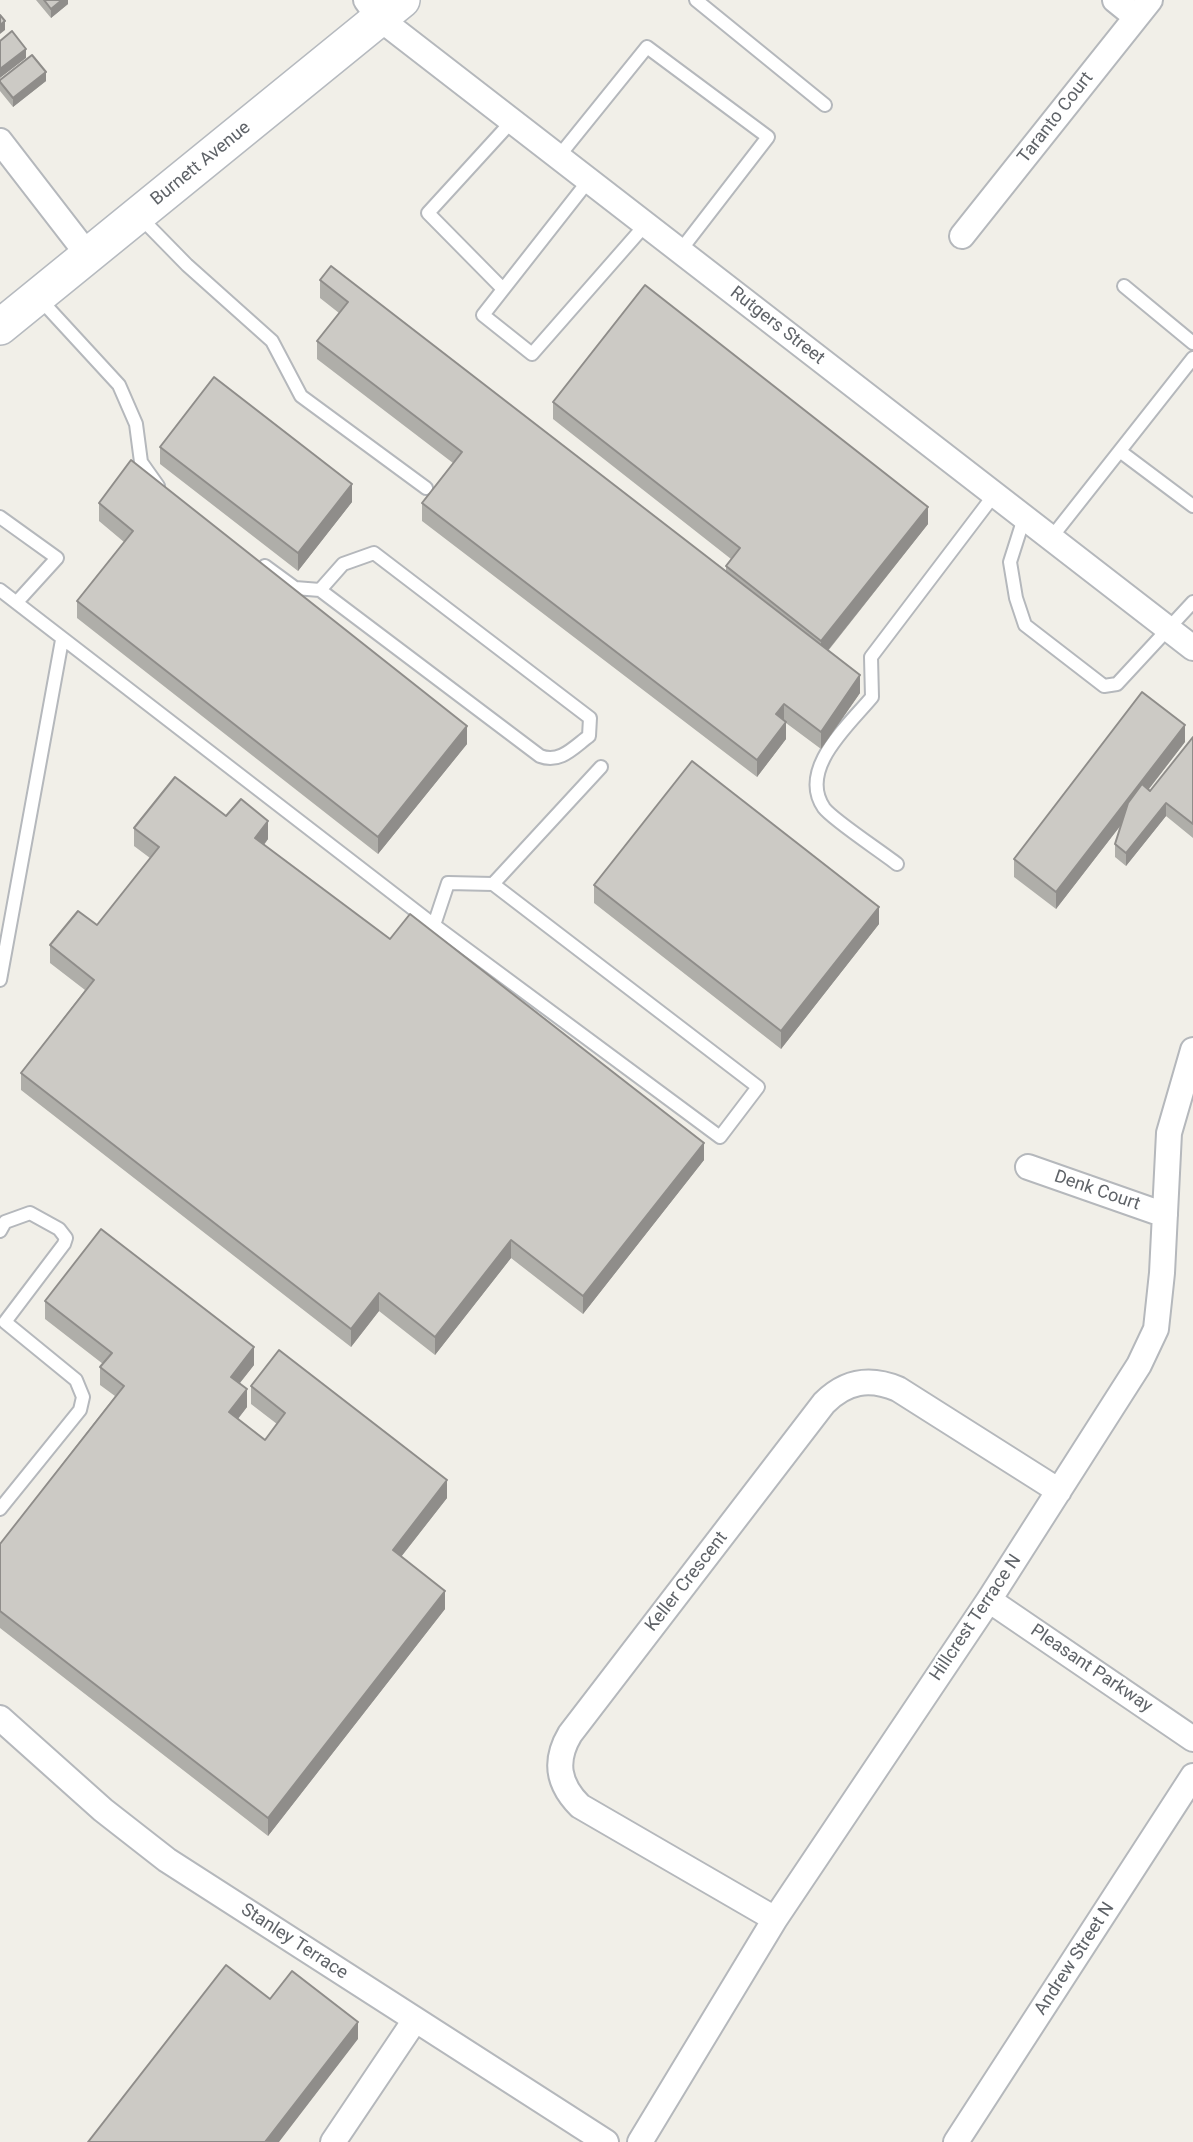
<!DOCTYPE html>
<style>
body{margin:0}
canvas{display:block;background:#f1efe8}
</style>
<canvas width="1193" height="2142"></canvas>
<script>
const ctx = document.querySelector('canvas').getContext('2d');
ctx.lineJoin = 'round';
function strokePath(path, color, width, dash) {
  ctx.strokeStyle = color;
  ctx.lineWidth = width;
  ctx.lineCap = dash ? 'butt' : 'round';
  ctx.setLineDash(dash || []);
  ctx.stroke(path);
}
function fill(path, color) {
  ctx.fillStyle = color;
  ctx.fill(path, 'evenodd');
}
function label(font, color, halo, rows, align = 'center') {
  ctx.font = font + ' Roboto,sans-serif';
  ctx.lineWidth = 5;
  ctx.setLineDash([]);
  ctx.textBaseline = 'middle';
  ctx.strokeStyle = halo;
  ctx.fillStyle = color;
  for (const [text, x, y, turn = 0] of rows) {
    ctx.save();
    ctx.translate(x, y);
    ctx.rotate((+turn || 0) * Math.PI / 180);
    ctx.textAlign = isNaN(turn) ? turn : align;
    if (halo) ctx.strokeText(text, 0, 0);
    ctx.fillText(text, 0, 0);
    ctx.restore();
  }
}
const lane = new Path2D(`
 M 696,0 L 825,105
 M 559,156 L 647,47 L 768,137 L 680,251
 M 589,180 L 483,315 L 532,354 L 646,224
 M 138,215 L 187,265 L 272,341 L 301,396 L 426,488
 M 1124,286 L 1193,343
 M 503,289 L 428,213 L 513,120
 M 38,297 L 119,385 L 136,424 L 141,462 L 158,486
 M 1121,452 L 1193,506
 M 0,517 L 57,558 L 17,602
 M 1024,518 L 1010,562 L 1016,598 L 1025,625 L 1104,686 L 1117,684 L 1193,602
 M 1051,538 L 1193,358
 M 265,566 L 295,588 L 320,590 L 540,756 C 560,764 574,747 589,736 L 590,718 L 374,553 L 343,564 L 320,590
 M 0,590 L 434,925 L 720,1137 L 758,1087 L 493,884 L 601,767
 M 897,864 C 882,852 833,820 824,808 C 797,769 850,724 872,697 L 871,657 L 994,495
 M 434,925 L 448,883 L 493,884
 M 0,980 L 62,640
 M 0,1231 L 5,1222 L 30,1213 L 59,1229 L 66,1238 L 64,1244 L 5,1322 L 76,1380 L 83,1397 L 80,1410 L 0,1509`);
const street = new Path2D(`
 M 366,0 L 379,18 L 1193,648
 M 1115,0 L 1136,17
 M 0,141 L 88,255
 M 962,236 L 1150,0
 M 1028,1167 L 1165,1215
 M 989,1600 L 1193,1739
 M 0,1718 L 103,1810 L 167,1860 L 606,2142
 M 775,1919 L 580,1806 C 558,1784 554,1761 570,1734 L 824,1403 C 846,1381 869,1377 898,1389 L 1059,1491
 M 333,2142 L 415,2020
 M 640,2142 L 775,1919 L 989,1600 L 1139,1365 L 1156,1329 L 1162,1273 L 1169,1133 L 1193,1050
 M 956,2142 L 1193,1776`);
const secondary = new Path2D(`
 M 0,327 L 402,0`);
strokePath(lane, '#b5b8bc', 16);
strokePath(street, '#b5b8bc', 28);
strokePath(secondary, '#b6babf', 38);
strokePath(lane, '#fff', 12);
strokePath(street, '#fff', 24);
strokePath(secondary, '#fff', 35);
fill(new Path2D(`
 M 36,0 L 68,0 L 68,4 L 51,18 Z
 M 0,80 L 46,81 L 13,107 L 0,91 Z
 M 320,280 L 726,571 L 726,566 L 731,559 L 553,419 L 553,402 L 928,524 L 828,651 L 860,693 L 821,749 L 786,723 L 786,739 L 757,777 L 422,521 L 422,503 L 453,463 L 317,359 L 317,341 L 339,313 L 320,298 Z
 M 160,447 L 352,502 L 298,571 L 160,464 Z
 M 99,503 L 467,744 L 378,854 L 77,618 L 77,601 L 124,542 L 99,521 Z
 M 1193,737 L 1193,838 L 1166,816 L 1126,866 L 1115,857 L 1115,844 L 1121,825 L 1056,909 L 1014,877 L 1014,859 L 1185,742 L 1149,789 L 1150,791 Z
 M 226,816 L 268,839 L 264,845 L 390,939 L 704,1160 L 583,1314 L 511,1258 L 435,1355 L 379,1311 L 351,1347 L 21,1090 L 21,1073 L 85,990 L 50,963 L 50,945 L 97,925 L 150,858 L 134,846 L 134,828 Z
 M 594,885 L 879,924 L 781,1049 L 594,903 Z
 M 45,1301 L 254,1365 L 240,1383 L 247,1407 L 238,1419 L 265,1440 L 277,1424 L 251,1404 L 251,1386 L 447,1498 L 401,1557 L 445,1609 L 268,1836 L 0,1628 L 0,1544 L 115,1396 L 100,1385 L 100,1367 L 103,1364 L 45,1319 Z`), '#afaea9');
fill(new Path2D(`
 M 62,0 L 68,0 L 68,4 L 51,18 L 51,9 Z
 M 5,21 L 5,30 L 0,34 L 0,25 Z
 M 26,49 L 26,58 L 0,78 L 0,69 Z
 M 46,72 L 46,81 L 13,107 L 13,98 Z
 M 352,484 L 352,502 L 298,571 L 298,553 Z
 M 928,507 L 928,524 L 821,659 L 821,641 Z
 M 860,675 L 860,693 L 821,749 L 821,732 Z
 M 784,704 L 784,721 L 776,714 Z
 M 786,722 L 786,739 L 757,777 L 757,760 Z
 M 1185,725 L 1185,742 L 1056,909 L 1056,892 Z
 M 467,726 L 467,744 L 378,854 L 378,837 Z
 M 1166,803 L 1166,816 L 1126,866 L 1126,853 Z
 M 268,821 L 268,839 L 255,856 L 255,838 Z
 M 879,907 L 879,924 L 781,1049 L 781,1031 Z
 M 704,1143 L 704,1160 L 583,1314 L 583,1296 Z
 M 511,1240 L 511,1258 L 435,1355 L 435,1337 Z
 M 379,1293 L 379,1311 L 351,1347 L 351,1329 Z
 M 254,1347 L 254,1365 L 231,1394 L 231,1377 Z
 M 247,1389 L 247,1407 L 229,1430 L 229,1412 Z
 M 447,1480 L 447,1498 L 393,1567 L 393,1550 Z
 M 445,1591 L 445,1609 L 268,1836 L 268,1818 Z
 M 358,2022 L 358,2039 L 279,2142 L 265,2142 Z`), '#8f8d8a');
const building = new Path2D(`
 M 44,0 L 62,0 L 51,9 Z
 M 0,15 L 5,21 L 0,25 Z
 M 12,31 L 26,49 L 0,69 L 0,41 Z
 M 32,55 L 46,72 L 13,98 L 0,82 L 0,80 Z
 M 331,266 L 860,675 L 821,732 L 784,704 L 776,714 L 786,722 L 757,760 L 422,503 L 462,452 L 317,341 L 348,302 L 320,280 Z
 M 645,285 L 928,507 L 821,641 L 726,566 L 740,548 L 553,402 Z
 M 214,377 L 352,484 L 298,553 L 160,447 Z
 M 131,460 L 467,726 L 378,837 L 77,601 L 133,531 L 99,503 Z
 M 1142,692 L 1185,725 L 1056,892 L 1014,859 Z
 M 1193,737 L 1193,824 L 1166,803 L 1126,853 L 1115,844 L 1128,803 L 1142,784 L 1150,791 Z
 M 692,761 L 879,907 L 781,1031 L 594,885 Z
 M 175,777 L 226,816 L 241,799 L 268,821 L 255,838 L 390,939 L 410,914 L 704,1143 L 583,1296 L 511,1240 L 435,1337 L 379,1293 L 351,1329 L 21,1073 L 94,980 L 50,945 L 78,911 L 97,925 L 159,847 L 134,828 Z
 M 101,1229 L 254,1347 L 231,1377 L 247,1389 L 229,1412 L 265,1440 L 285,1413 L 251,1386 L 279,1350 L 447,1480 L 393,1550 L 445,1591 L 268,1818 L 0,1611 L 0,1544 L 124,1386 L 100,1367 L 112,1353 L 45,1301 Z
 M 226,1965 L 270,1999 L 292,1971 L 358,2022 L 265,2142 L 88,2142 Z`);
fill(building, '#cccac5');
strokePath(building, '#8f8d8a', 2);
label('18px', '#5f6368', '#fff', [
 ["Taranto Court",1056,118,-52],
 ["Burnett Avenue",201,164,-39],
 ["Rutgers Street",777,326,38],
 ["Denk Court",1097,1191,19],
 ["Keller Crescent",687,1582,-52],
 ["Hillcrest Terrace N",976,1618,-56],
 ["Pleasant Parkway",1091,1669,34],
 ["Stanley Terrace",294,1942,33],
 ["Andrew Street N",1075,1959,-57]
]);
</script>
